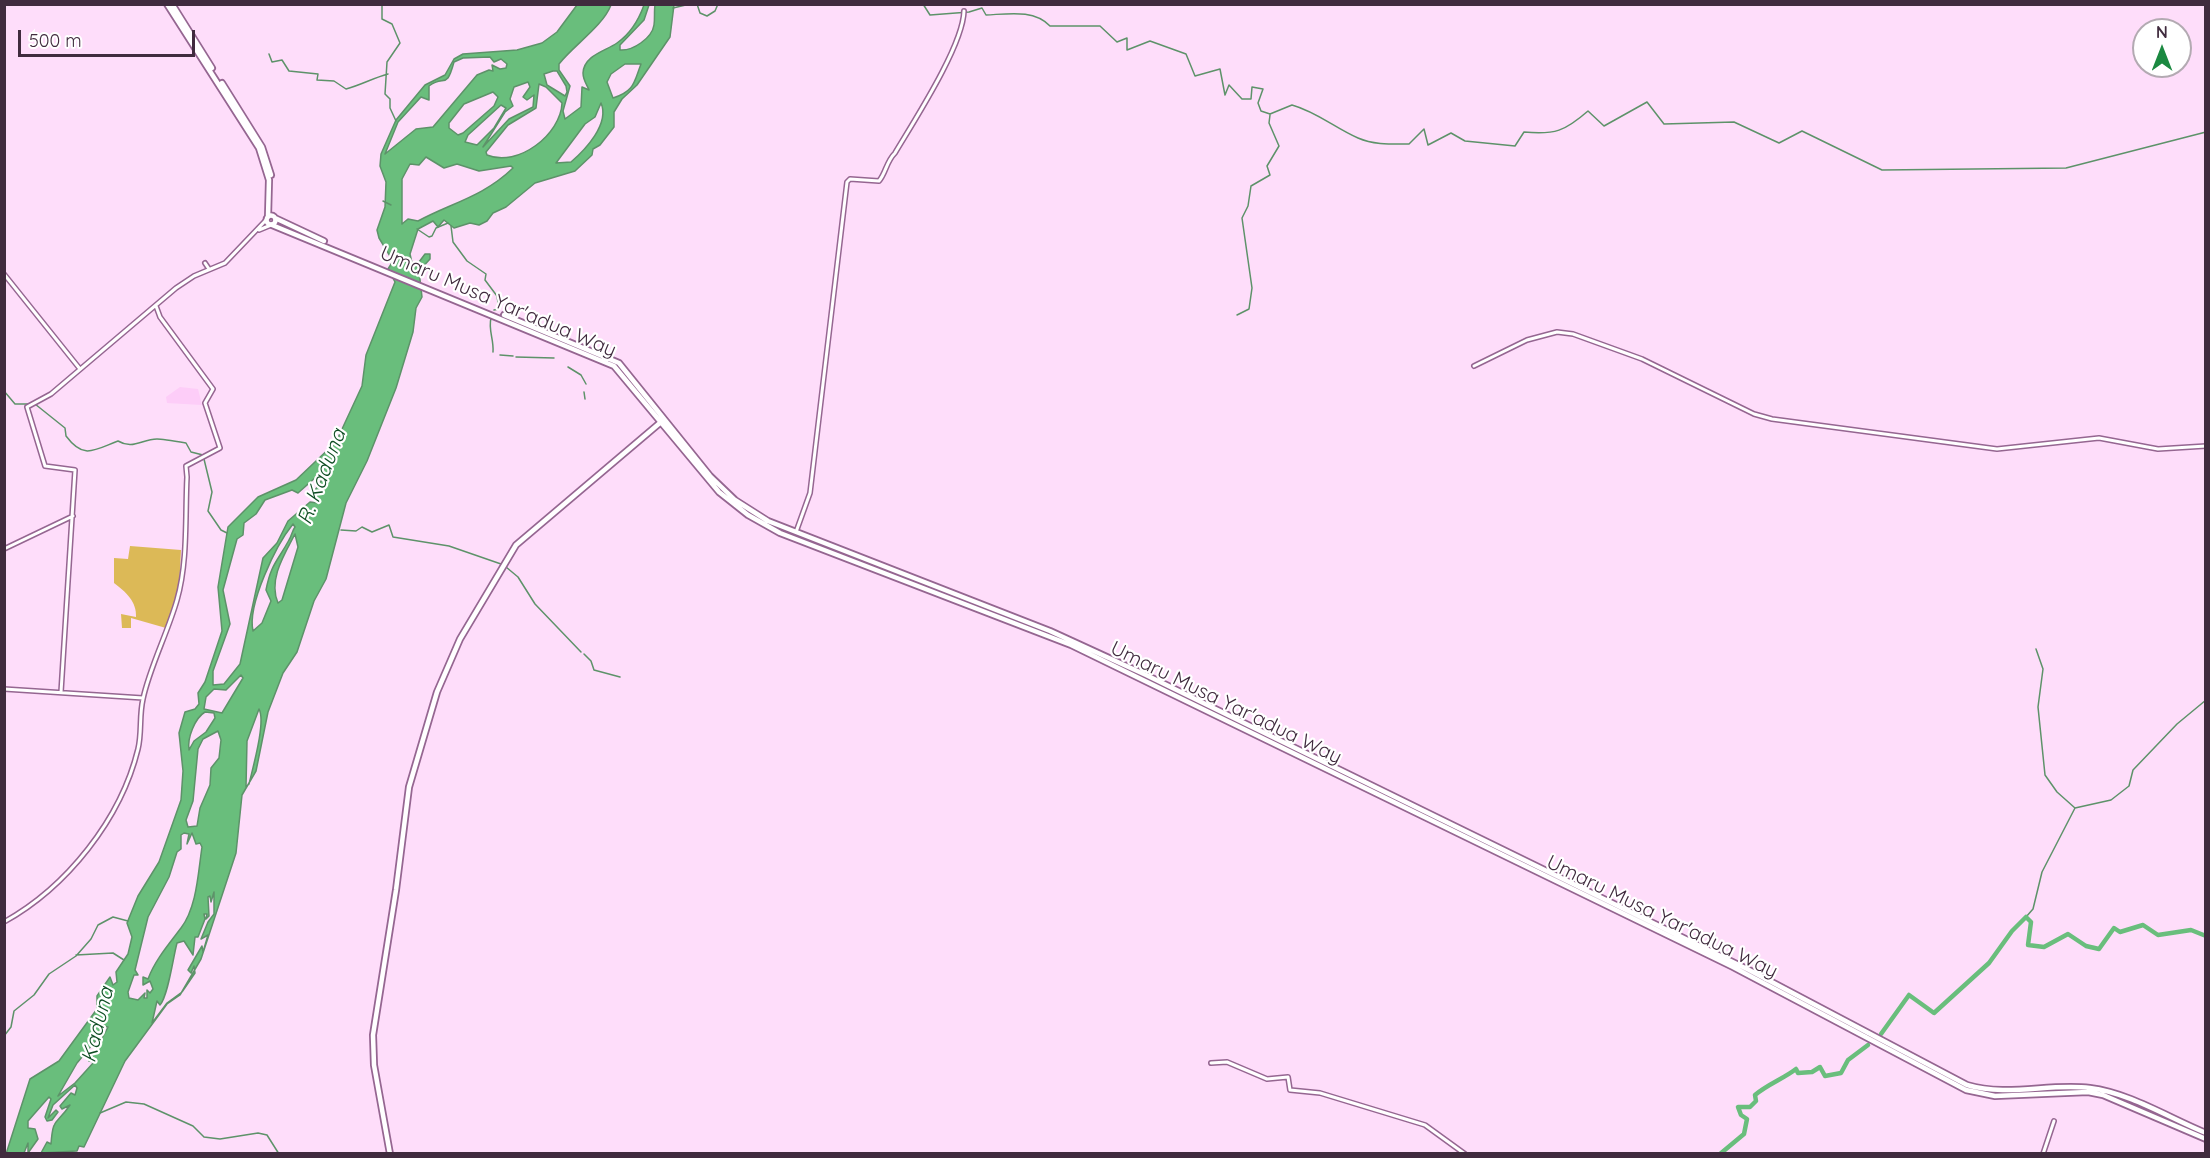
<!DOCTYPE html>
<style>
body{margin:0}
#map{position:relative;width:2210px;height:1158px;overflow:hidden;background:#feddfa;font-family:Quicksand,sans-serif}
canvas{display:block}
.frame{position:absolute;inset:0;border:6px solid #402b3e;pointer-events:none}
.north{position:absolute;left:2132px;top:18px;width:60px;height:60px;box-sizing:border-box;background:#fff;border:2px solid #b3aab2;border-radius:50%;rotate:0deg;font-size:16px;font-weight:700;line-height:24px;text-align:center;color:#402b3e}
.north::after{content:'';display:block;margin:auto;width:21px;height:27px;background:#1b8941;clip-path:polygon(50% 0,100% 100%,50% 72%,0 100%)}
.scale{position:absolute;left:18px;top:30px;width:177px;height:27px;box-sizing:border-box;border:3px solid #402b3e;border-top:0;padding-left:8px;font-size:18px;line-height:21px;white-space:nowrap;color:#402b3e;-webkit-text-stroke:4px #fff;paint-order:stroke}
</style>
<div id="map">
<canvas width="2210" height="1158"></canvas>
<div class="frame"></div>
<div class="north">N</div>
<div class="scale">500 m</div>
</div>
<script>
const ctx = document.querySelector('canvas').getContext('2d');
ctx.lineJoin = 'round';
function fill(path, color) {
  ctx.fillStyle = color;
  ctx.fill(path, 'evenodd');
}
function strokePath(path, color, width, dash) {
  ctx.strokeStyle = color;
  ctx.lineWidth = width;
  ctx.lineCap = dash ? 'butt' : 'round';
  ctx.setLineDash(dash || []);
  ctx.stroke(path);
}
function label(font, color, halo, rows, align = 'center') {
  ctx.font = font + ' Quicksand,sans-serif';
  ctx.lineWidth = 4.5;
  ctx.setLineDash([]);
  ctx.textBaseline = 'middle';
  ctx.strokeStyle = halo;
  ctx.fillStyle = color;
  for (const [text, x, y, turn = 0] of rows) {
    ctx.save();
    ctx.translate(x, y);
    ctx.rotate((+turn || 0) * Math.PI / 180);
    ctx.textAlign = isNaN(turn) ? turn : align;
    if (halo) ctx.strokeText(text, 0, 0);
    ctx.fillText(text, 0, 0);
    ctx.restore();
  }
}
fill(new Path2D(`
 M 180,387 L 198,389 L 202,405 L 167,403 L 166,397 Z`), '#fdcdf8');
fill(new Path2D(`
 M 130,546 L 181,550 L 179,590 L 166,628 L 131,618 L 131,628 L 122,628 L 121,614 L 136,617 C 137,602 126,592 114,583 L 114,558 L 128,559 Z`), '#dcb957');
const water = new Path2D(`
 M 577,5 L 611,5 C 603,26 574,45 559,64 L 559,70 L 570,86 L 563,111 L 565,119 L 581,107 L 582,87 L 589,90 C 587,85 583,80 583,73 C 584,55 606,51 617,43 C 630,34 639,19 644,5 L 649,5 L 644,20 L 620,45 L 620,50 C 633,51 652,38 654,25 C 655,18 654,11 655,5 L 674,5 L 670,37 L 637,85 L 622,99 L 614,112 L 614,127 L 600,145 L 593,149 L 592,155 L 575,171 L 535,183 L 506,207 L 493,213 L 487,221 L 479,225 L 470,223 L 454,228 L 444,220 L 438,227 L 433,221 L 418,229 L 410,254 L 412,263 L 416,266 L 425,254 L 430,254 L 430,259 L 419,271 L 422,297 L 416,308 L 413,332 L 396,388 L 367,461 L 346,503 L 326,579 L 314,601 L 297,652 L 283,673 L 268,712 L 256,771 L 242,795 L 236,853 L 201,959 L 180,995 L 167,1004 L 125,1061 L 84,1147 L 79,1146 L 77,1151 L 41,1153 L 47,1142 L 51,1144 C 53,1116 56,1126 70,1105 L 62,1109 L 60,1106 L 71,1093 L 75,1095 L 77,1088 L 75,1085 L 53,1105 L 48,1118 L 56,1110 L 58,1112 L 52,1120 L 47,1121 L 45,1117 L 51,1099 L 49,1097 L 28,1121 L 28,1128 L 35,1129 L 38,1139 L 28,1153 L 28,1143 L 24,1153 L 6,1154 L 30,1079 L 59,1061 L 97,1009 L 97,996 L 110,977 L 113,985 L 117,982 L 116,972 L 128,954 L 132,937 L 127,923 L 138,896 L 159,862 L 181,800 L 183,771 L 179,733 L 185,712 L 195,709 L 199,704 L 198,693 L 205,682 L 222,631 L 218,587 L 228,527 L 258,497 L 296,480 L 336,442 L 362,386 L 366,355 L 395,282 L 388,269 L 393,261 L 379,238 L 377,230 L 385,207 L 386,182 L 380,166 L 381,154 L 396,120 L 425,85 L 445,75 L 454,59 L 463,54 L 517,50 L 542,43 L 557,32 ZM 490,57 L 494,62 L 501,59 L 507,64 L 506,68 L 500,69 L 492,65 L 493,71 L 489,70 L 477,75 L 433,127 L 416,129 L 385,154 L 398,122 L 421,97 L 429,100 L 429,86 C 445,74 446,91 454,62 L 463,58 ZM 625,64 L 641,64 C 634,82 635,91 613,98 L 607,82 L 611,74 ZM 553,71 L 557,71 L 566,86 L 567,92 L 565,96 L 547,85 L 544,74 ZM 528,82 L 530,87 L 523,97 L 527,100 L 534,95 L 533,107 L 509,119 L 483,147 L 505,112 L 513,106 L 510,99 L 514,87 ZM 539,84 L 546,87 L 562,103 C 561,134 518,168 487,155 L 486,152 L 508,125 L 536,108 ZM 493,92 L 498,97 L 494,106 L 463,133 L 458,135 L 449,128 L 449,123 L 464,104 ZM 601,103 C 610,124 585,150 571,162 L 556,163 L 585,124 L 595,117 ZM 501,105 L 506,108 L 494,128 L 477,145 L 465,142 L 468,135 ZM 426,157 L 444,168 L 457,164 L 479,171 L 511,166 L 513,168 C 483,197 451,203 418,221 L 408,219 L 402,224 L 402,179 L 410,164 L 419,165 ZM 324,470 L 325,475 L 312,495 L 318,503 L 310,502 L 288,521 L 277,543 L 263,558 L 240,664 L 224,684 L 213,685 L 213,671 L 230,624 L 223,590 L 237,539 L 243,535 L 244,523 L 256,514 L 265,500 L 292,490 L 298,493 ZM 293,524 L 295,527 C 292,531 292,535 289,540 C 277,562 271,564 266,590 L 271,601 L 262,623 L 253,631 C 247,605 276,545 293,524 ZM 295,534 L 298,547 L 282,600 L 278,603 C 268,580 284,555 295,534 ZM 241,675 L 243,678 L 222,713 L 204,709 L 206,697 L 214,689 L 226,690 ZM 259,709 C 266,722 253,767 249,784 L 246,787 L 247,741 ZM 205,712 L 214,713 L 215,718 L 206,732 L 194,741 L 189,750 C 187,738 195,718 205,712 ZM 218,731 L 221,740 L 219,758 L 211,768 L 210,785 L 200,808 L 197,826 L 188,827 L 186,820 L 193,801 L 198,749 L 203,739 ZM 184,833 L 189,834 L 187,844 L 192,833 L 196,844 L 200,843 L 202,847 C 198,873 197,907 181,928 C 169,944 155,960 148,979 L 143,977 L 143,985 L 150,981 L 153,989 L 150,993 L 147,990 L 147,998 L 144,998 L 145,993 L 138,1000 L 129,998 L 128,992 L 134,975 L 138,975 L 135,970 L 148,917 L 169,877 L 177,852 L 181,849 L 181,835 ZM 214,892 L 214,914 L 208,922 L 201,939 L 208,935 L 203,952 L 202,946 L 188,970 L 191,973 L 194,966 L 195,973 L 182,992 L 167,1003 L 152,1023 L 157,1001 L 160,1005 C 168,996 173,958 177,943 L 184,941 L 193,955 L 195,937 L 198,937 L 205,919 L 204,914 L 207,914 L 206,919 L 209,916 L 208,897 L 210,896 L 211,902 ZM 103,1026 L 108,1027 L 106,1031 L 89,1061 L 94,1062 L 75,1083 L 58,1096 L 77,1063 L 102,1033 Z`);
fill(water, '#69be7c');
strokePath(water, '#5d9269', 1.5);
strokePath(new Path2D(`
 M 382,4 L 382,19 L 392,24 L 400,43 L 387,62 L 385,94 L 390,99 L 390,108 L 396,121
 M 697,4 L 700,13 L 707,16 L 715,11 L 718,4
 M 923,4 L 930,15 L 969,12 L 982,8 L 986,15 C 1008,14 1034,9 1050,26 L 1100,26 L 1117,42 L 1127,38 L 1127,50 L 1150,41 L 1186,54 L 1195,76 L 1220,69 L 1225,95 L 1229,85 L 1242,99 L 1251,99 L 1252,87 L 1263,89 L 1258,103 L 1261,111 L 1270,114 L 1292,105 C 1317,112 1335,128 1358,138 C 1374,145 1392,144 1409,144 L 1424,129 L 1428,145 L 1451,133 L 1465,141 L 1515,146 L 1524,132 C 1555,135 1565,131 1588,111 L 1604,126 L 1647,102 L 1664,124 L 1734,122 L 1779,143 L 1802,131 L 1882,170 L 2066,168 L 2206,132
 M 673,8 L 690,4
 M 269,54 L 272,62 L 282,60 L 289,71 L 318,74 L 317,80 L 334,81 L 346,89 C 361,85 373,78 388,74
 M 383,201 L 391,205
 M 451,226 L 453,242 L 467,261 L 486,274 L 485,280 L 497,296 L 499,309 L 494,310
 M 417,229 L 429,237 L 432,236 L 436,228 L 448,223
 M 1237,315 L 1249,309 L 1252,288 L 1242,218 L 1248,206 L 1251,186 L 1270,175 L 1267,166 L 1279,146 L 1269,123 L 1270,115
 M 491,318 C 488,330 494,339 493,352
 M 500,355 L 513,356
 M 516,357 L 554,358
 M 568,367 L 581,375 L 586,384
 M 4,391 L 15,404 L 30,404
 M 584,392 L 585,399
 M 35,404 L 65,428 L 66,436 C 84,460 94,450 118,441 C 133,450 142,439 157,439 C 162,439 180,442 186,443 L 191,452 L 203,455 L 212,492 L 208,511 L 221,530 L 227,533
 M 341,530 L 356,531 L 362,527 L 372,532 L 389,525 L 393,537 L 449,546 L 501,564
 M 506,567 L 518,577 L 535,604 L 581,652
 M 2036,649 L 2043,669 L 2038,707 L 2045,775 L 2057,792 L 2075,808
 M 584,654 L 591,661 L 594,670 L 620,677
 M 2026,917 L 2033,909 L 2042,872 L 2075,808 L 2111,800 L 2129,786 L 2133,770 L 2177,724 L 2206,700
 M 76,955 L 113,953 L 124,960
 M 4,1036 L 11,1027 L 14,1011 L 34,995 L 49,974 L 76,956 L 91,939 L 98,925 L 113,917 L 128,921
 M 100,1113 L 126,1102 L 144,1104 L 193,1126 L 204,1137 L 220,1139 L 258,1133 L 267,1135 L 279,1154`), '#5d9269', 1.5);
strokePath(new Path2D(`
 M 1881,1034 L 1909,995 L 1934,1013 L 1989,963 L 2012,931 L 2026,917 L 2031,922 L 2028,945 L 2044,947 L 2068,934 L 2086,946 L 2099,949 L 2114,928 L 2120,932 L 2143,925 L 2158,935 L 2191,930 L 2206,936
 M 1720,1154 L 1744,1134 L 1747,1119 L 1741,1115 L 1738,1107 L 1750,1107 L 1756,1101 L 1755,1095 C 1768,1084 1783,1079 1796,1069 L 1798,1073 L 1812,1072 L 1820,1067 L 1825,1076 L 1841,1073 L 1848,1060 L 1868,1045`), '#69be7c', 4.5);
const minor = new Path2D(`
 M 259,230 L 271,225
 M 205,263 L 209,269
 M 4,274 L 80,369
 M 1474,366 L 1527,340 L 1557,332 L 1573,334 L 1642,359 L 1754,414 L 1772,419 L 1997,449 L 2099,438 L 2158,449 L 2206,446
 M 796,532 L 810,493 L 847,182 L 850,179 L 879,181 C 886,173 886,162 895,153 C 914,121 963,46 964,11
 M 4,549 L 73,516
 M 4,689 L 143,698
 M 61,692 L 75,470 L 45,466 L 27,407 L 51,394 L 176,288 L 194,276 L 225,263 L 267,219
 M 4,922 C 67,887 121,819 138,749 C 142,733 139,716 143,699 C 149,669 168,632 177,600 C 188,562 185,517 187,477 L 186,466 L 220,448 L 205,403 L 213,389 L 160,317 L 156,306
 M 1211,1063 L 1227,1062 L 1267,1079 L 1288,1077 L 1290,1090 L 1320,1093 L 1425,1125 L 1465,1154
 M 2043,1154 L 2054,1121`);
const major = new Path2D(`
 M 167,4 L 259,148 L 269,180 L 268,217
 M 172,4 L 212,68
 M 222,83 L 262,147 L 271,175
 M266.5 220a4.5 4.5 0 1 1 9 0a4.5 4.5 0 1 1-9 0Z
 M 275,218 L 324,241
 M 272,225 L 614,366 L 719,492 L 748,515 L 780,533 L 1071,645 L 1733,967 L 1966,1090 L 1995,1096 L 2088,1092 L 2103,1095 L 2206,1139
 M 504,315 L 619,363 L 710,476 L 735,500 L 768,521 L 1050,631 L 1146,675 L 1749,970 L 1967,1085 C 2008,1097 2049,1083 2090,1088 C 2130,1093 2169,1118 2206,1133
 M 390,1154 L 374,1065 L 373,1035 L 396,890 L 409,787 L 437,692 L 460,639 L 516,545 L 661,422`);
strokePath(minor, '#956691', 6);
strokePath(major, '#956691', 8);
strokePath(minor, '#fff', 3);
strokePath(major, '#fff', 4.5);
label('20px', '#402b3e', '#fff', [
 ["Umaru Musa Yar'adua Way",498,302,23],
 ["Umaru Musa Yar'adua Way",1226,703,26],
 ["Umaru Musa Yar'adua Way",1662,917,26]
]);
label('italic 21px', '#0e4d23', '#fff', [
 ["R. Kaduna",322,477,-69],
 ["Kaduna",98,1025,-76]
]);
</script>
